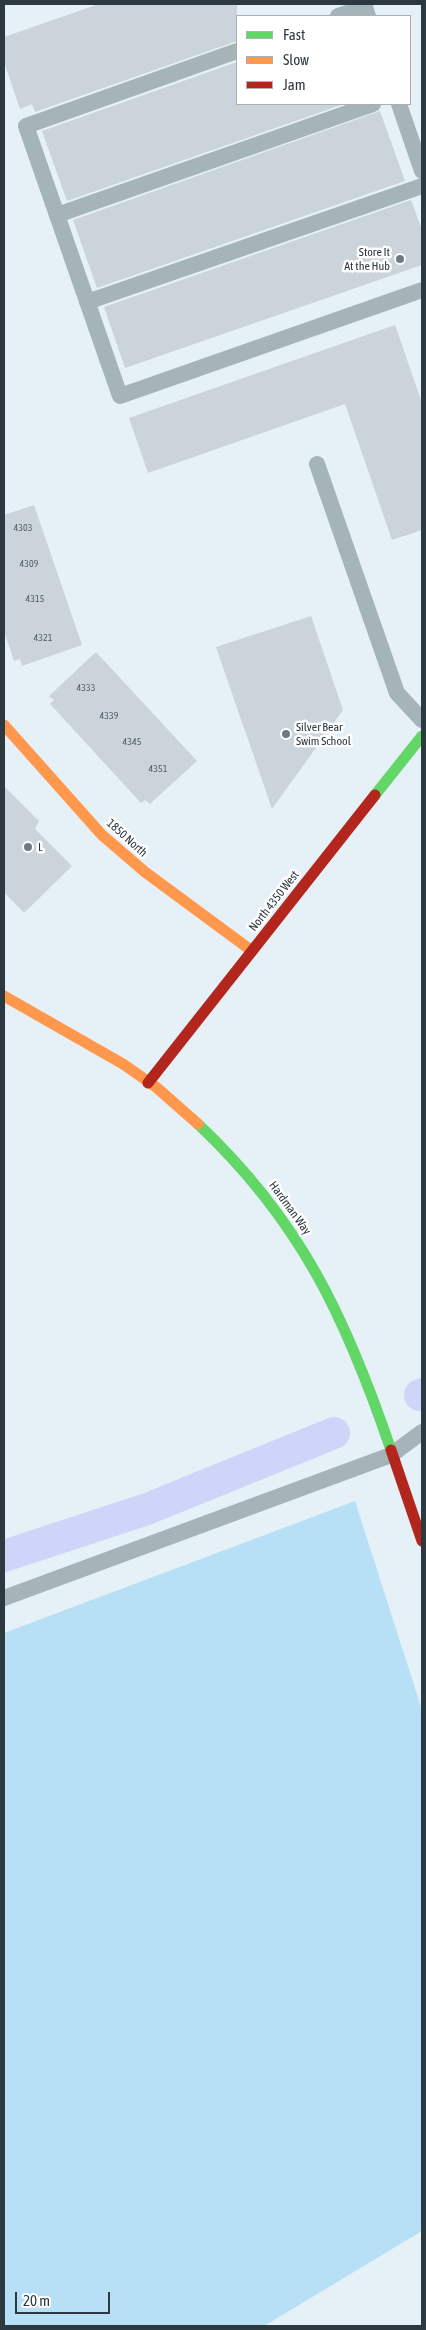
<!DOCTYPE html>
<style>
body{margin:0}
#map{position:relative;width:426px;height:2330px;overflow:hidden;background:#e6f1f7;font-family:"Asap Condensed",sans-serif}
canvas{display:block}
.frame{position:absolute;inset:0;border:5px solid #2d3940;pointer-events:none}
.legend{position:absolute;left:236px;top:15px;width:175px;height:90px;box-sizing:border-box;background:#fff;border:1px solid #abb0b3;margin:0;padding:6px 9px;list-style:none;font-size:15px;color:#2d3940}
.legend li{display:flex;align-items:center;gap:10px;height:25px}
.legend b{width:25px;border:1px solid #abb0b3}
.scale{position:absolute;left:15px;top:2292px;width:95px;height:22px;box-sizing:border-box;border:2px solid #2d3940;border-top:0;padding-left:6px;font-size:15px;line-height:18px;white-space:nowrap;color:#2d3940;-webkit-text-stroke:4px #fff;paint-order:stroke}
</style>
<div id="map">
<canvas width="426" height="2330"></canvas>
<div class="frame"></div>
<ul class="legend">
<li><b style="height:6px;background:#63d668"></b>Fast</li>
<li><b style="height:6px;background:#ff974d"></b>Slow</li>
<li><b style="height:6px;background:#b3261e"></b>Jam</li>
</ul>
<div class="scale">20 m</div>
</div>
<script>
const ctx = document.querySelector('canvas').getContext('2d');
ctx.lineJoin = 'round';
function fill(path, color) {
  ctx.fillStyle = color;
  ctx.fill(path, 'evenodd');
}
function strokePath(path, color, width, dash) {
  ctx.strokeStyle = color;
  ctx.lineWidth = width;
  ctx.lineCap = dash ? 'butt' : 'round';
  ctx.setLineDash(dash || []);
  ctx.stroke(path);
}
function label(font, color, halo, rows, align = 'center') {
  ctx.font = font + ' "Asap Condensed",sans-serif';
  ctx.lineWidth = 5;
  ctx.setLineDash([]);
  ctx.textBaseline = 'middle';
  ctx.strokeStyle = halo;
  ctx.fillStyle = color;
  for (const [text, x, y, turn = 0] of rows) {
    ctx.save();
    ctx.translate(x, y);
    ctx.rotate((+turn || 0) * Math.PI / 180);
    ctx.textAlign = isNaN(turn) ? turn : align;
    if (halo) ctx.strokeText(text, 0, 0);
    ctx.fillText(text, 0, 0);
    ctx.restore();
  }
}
fill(new Path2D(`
 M 355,1501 L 422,1710 L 422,2231 L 264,2326 L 4,2326 L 4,1633 Z`), '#b7e0f7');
strokePath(new Path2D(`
 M 420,1395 L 422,1394
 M 4,1556 L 147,1509 L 334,1433`), '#cfd4f9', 32);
fill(new Path2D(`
 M 99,4 L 237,4 L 237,41 L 35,112 L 32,104 L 20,109 L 4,62 L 4,37 Z
 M 237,62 L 237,104 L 344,104 L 67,201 L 42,131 Z
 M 380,111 L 405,181 L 97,288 L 73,220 Z
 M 411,200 L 422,230 L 422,265 L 125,368 L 104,307 Z
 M 395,325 L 422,403 L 422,530 L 392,540 L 345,404 L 148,473 L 129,418 Z
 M 34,505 L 82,645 L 22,666 L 20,659 L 14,661 L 4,631 L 4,515 Z
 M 311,616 L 343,710 L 272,809 L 216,647 Z
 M 96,652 L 197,761 L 150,804 L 145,800 L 141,803 L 50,704 L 54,700 L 49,696 Z
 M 4,786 L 39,821 L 35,829 L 72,866 L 24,913 L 4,892 Z`), '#cbd3db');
strokePath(new Path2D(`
 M 338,16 L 365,7 L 368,16
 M 237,51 L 26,126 L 120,396 L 422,290
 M 399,104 L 422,171
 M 57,215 L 373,104
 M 87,302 L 422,186
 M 317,464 L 397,693 L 422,720
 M 4,1598 L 391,1455 L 422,1432`), '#a4b4b7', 16);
strokePath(new Path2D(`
 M 375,795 L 422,736
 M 198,1124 C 301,1221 346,1318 391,1450`), '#63d668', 11);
strokePath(new Path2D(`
 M 4,725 L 102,835 L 145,872 L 252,951
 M 4,996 L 123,1064 L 156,1087 L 198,1124`), '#ff974d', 11);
strokePath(new Path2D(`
 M 148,1083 L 375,795
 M 391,1450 L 422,1541`), '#b3261e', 11);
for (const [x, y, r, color] of [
 [400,259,5,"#6e7980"],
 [286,734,5,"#6e7980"],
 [28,847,5,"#6e7980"]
]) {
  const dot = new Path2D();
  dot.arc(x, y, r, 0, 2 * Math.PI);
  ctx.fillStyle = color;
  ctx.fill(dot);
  strokePath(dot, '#fff', 2);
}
label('10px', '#546067', null, [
 ["4303",23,528],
 ["4309",29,564],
 ["4315",35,599],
 ["4321",43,638],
 ["4333",86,688],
 ["4339",109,716],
 ["4345",132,742],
 ["4351",158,769]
]);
label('12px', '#2d3940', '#fff', [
 ["Store It",390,252,"right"],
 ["At the Hub",390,266,"right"],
 ["Silver Bear",296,727],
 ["Swim School",296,741],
 ["L",38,847]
], 'left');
label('12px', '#2d3940', '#fff', [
 ["1850 North",127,838,42],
 ["North 4350 West",274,901,-52],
 ["Hardman Way",290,1208,54]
]);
</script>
